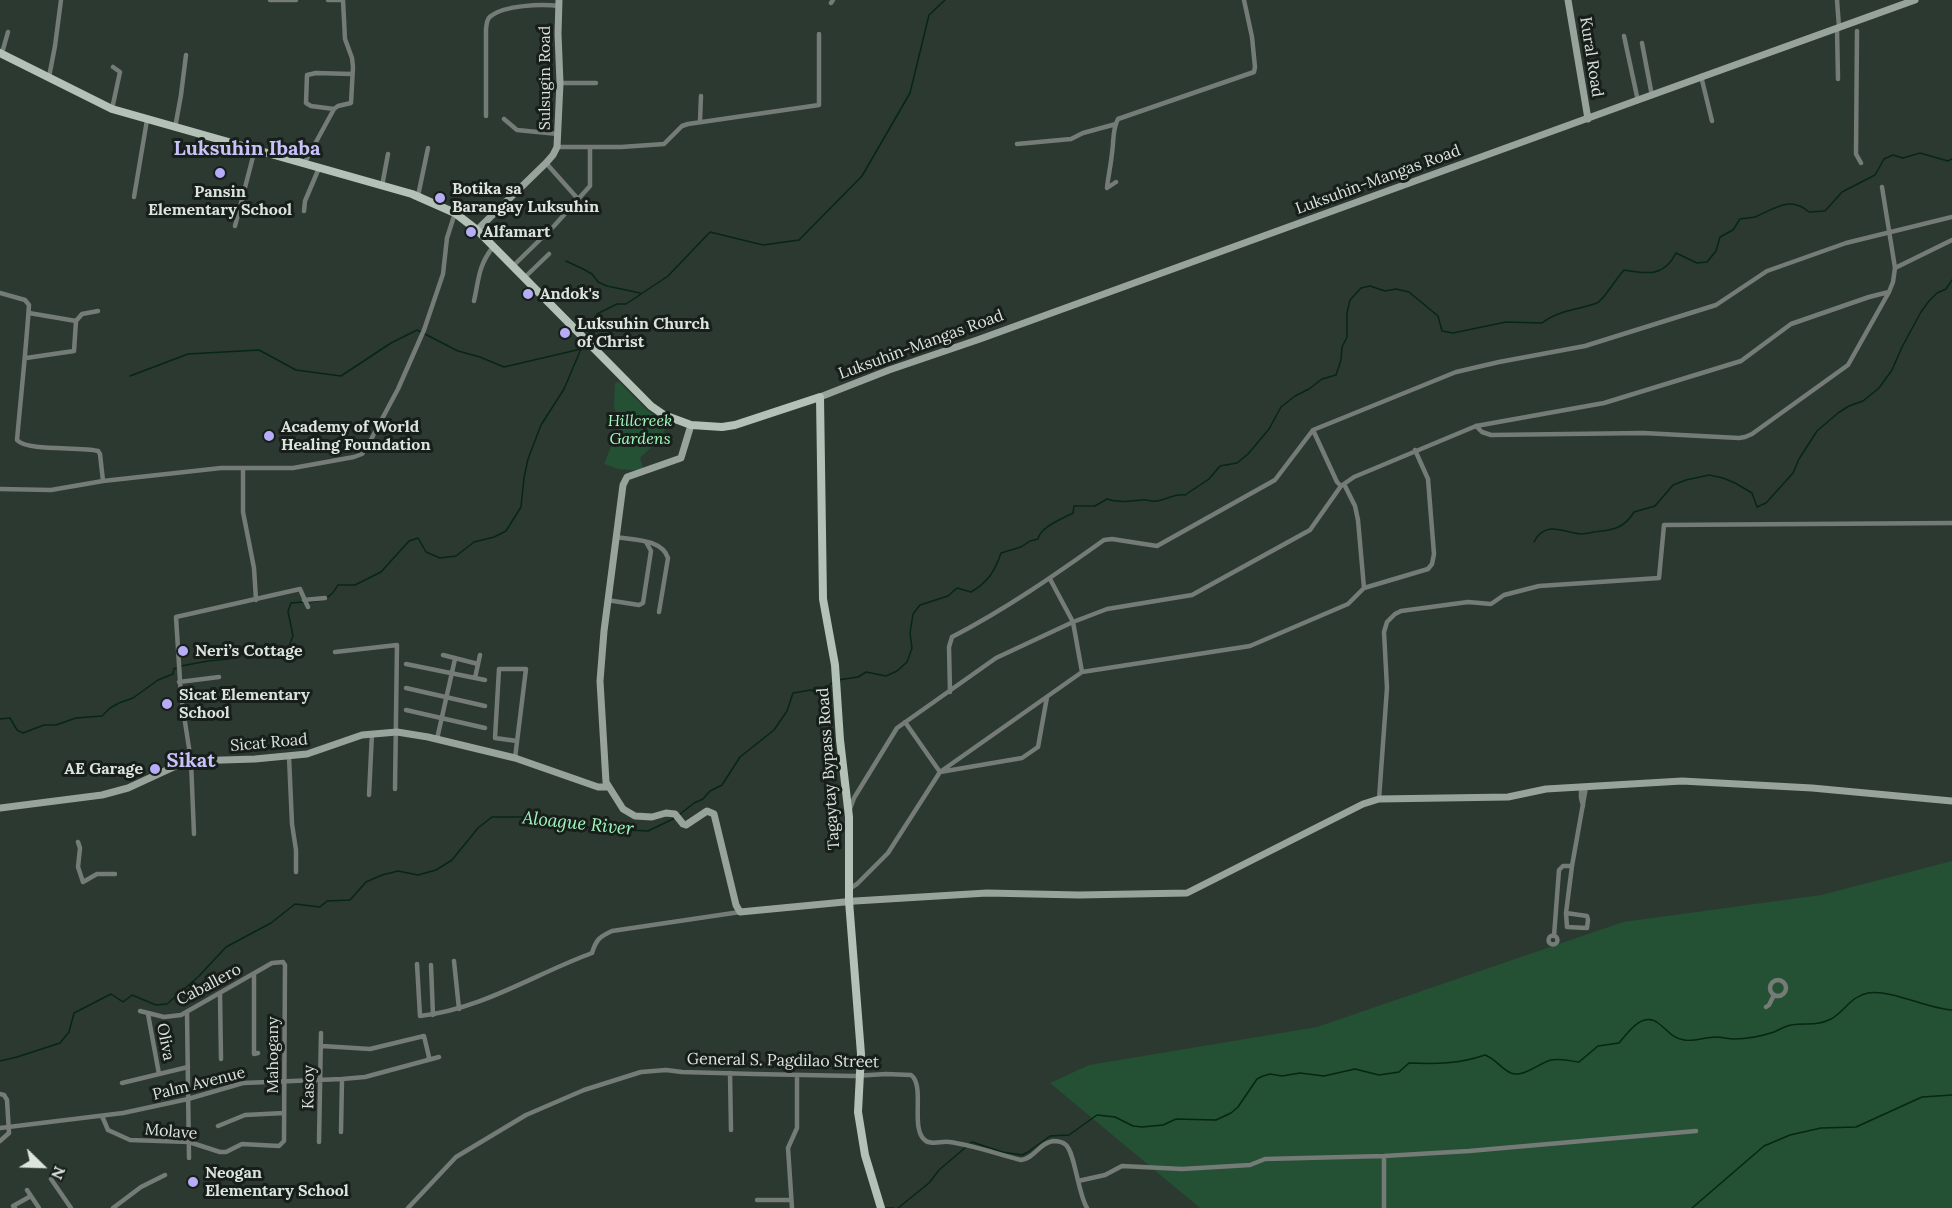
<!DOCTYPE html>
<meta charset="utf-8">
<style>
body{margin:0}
#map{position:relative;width:1952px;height:1208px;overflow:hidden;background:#2c3930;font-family:Lora,serif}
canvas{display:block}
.north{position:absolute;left:12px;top:1136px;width:60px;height:60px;-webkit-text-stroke:4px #181e1a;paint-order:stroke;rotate:113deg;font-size:16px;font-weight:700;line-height:24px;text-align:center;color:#dce4de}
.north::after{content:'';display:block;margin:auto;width:21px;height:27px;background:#dce4de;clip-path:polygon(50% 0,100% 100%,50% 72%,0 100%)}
</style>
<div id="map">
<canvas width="1952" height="1208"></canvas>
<div class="north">N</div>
</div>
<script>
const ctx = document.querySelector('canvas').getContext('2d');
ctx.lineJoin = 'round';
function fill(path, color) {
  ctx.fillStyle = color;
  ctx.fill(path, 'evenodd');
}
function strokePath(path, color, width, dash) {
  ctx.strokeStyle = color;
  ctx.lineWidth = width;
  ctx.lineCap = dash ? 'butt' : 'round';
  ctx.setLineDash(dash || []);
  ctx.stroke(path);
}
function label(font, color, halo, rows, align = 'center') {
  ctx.font = font + ' Lora,serif';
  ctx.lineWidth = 6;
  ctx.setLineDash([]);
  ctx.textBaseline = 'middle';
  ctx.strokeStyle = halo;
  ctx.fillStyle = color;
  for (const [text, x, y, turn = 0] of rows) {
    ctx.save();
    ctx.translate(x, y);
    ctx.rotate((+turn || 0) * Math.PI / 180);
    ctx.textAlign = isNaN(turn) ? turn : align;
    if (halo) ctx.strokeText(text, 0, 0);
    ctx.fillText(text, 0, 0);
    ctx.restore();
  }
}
fill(new Path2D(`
 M 619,382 L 648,411 L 668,424 L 659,440 L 640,458 L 644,471 L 618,469 L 604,464 L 619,427 L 614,405 L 615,383 Z
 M 1952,861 L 1952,1208 L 1200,1208 L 1050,1083 L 1089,1065 L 1317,1027 L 1623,922 L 1821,895 Z`), '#245034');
strokePath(new Path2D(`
 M 566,261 L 583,269 L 592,274 L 598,282 L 607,286 L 640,293
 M 589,339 L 596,330 L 597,314 L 617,304 L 626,304 L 668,276 L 710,232 L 763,245 L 799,240 L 862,176 L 910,93 L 929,15 L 945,0
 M 130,376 L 188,354 L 259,350 L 296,370 L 341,376 L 391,343 L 417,330 L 458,351 L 480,357 L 504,367 L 581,349 L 586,343
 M 1534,542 C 1545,520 1563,532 1580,534 C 1584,534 1590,533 1594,532 C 1612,530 1624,529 1634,512 L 1655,506 L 1673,485 L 1686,480 L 1709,475 L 1723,478 L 1735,483 L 1752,493 L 1757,507 L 1766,503 L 1793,473 L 1799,459 L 1817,431 L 1838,413 L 1849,406 L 1863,401 L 1879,388 L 1892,370 L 1902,347 L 1921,312 L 1929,301 L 1937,293 L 1946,289 L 1952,280
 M 308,602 C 323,601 330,599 338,585 L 355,585 L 381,572 L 409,541 L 418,538 L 426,552 L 440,558 L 456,556 L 474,542 L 494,537 L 506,531 L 521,507 L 524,478 L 528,459 L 541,425 L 564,389 L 581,349
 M 181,666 L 208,661 L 228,659 L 244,653 L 268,655 L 289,646 L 293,636 L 288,611 L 291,603 L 303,602
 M 838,680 L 858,677 L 866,672 L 886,676 L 897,671 L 907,662 L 912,648 L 910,633 L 913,614 L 920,605 L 948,596 L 957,588 L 971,592 C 988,582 995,571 1001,553 L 1021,547 L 1030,541 L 1038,539 C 1040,527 1062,519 1073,513 L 1074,506 L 1095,506 L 1107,499 C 1120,503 1128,501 1142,500 C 1147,499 1151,502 1156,501 C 1167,500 1174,493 1185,495 L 1209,479 L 1220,466 L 1237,463 L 1248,454 L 1269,429 L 1281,407 L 1295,396 L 1309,389 L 1322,379 L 1336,375 L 1341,360 L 1342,347 L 1347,337 L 1347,313 L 1350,300 L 1361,288 L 1370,286 L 1385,291 L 1396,289 L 1409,292 L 1438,316 L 1442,331 L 1453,333 L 1506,322 L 1542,323 C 1558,310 1578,310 1597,303 C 1603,301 1617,277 1624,270 C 1648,274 1664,277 1676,253 L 1697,263 L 1707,262 L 1716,251 L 1720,237 L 1733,230 L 1740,219 C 1745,218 1750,218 1755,217 C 1774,209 1790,195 1809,212 L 1825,211 L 1842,192 L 1875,175 L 1884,159 L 1893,155 L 1903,158 L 1920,153 L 1948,161 L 1952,159
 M 0,719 L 10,718 L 17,730 L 23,733 L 44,725 L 56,725 L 76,718 L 102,716 L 110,708 L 119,703 L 133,698 L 158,680 L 173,674 L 174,669 L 176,668
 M 679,815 L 694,803 L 703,799 L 710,791 L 722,785 L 740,757 L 774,730 L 787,711 L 793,693 L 811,690 L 818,693 L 822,692 L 833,682
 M 0,1061 L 17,1057 L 60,1043 L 69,1032 L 74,1013 L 111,994 L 123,1002 L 132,995 L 156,1005 L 167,1004 L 199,976 L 226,947 L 271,923 L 295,904 L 320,907 L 327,901 L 350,900 L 366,882 L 382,875 L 398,871 L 418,875 L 436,870 L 452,860 L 478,828 L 492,817 L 531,817 L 555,821 L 567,819 L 591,828 L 648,831 L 675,818
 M 969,1144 L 972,1142 L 1002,1152 L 1022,1155 L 1028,1152 L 1050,1136 L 1069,1135 L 1097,1115 L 1115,1117 L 1133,1126 L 1142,1127 L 1163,1125 L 1176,1119 L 1216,1120 L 1231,1113 L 1238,1107 L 1257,1079 L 1263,1076 L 1270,1074 L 1282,1076 L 1300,1073 L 1324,1076 L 1355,1069 L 1379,1075 L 1399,1072 L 1409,1063 C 1436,1064 1459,1064 1485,1055 C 1495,1058 1501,1069 1511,1073 C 1523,1078 1539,1063 1551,1060 C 1560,1058 1570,1061 1579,1062 L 1598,1046 L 1619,1043 C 1628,1032 1643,1011 1658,1023 C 1668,1030 1670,1037 1684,1040 C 1694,1042 1705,1037 1716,1037 C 1722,1037 1728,1039 1734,1039 C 1746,1039 1762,1036 1774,1032 C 1779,1030 1785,1026 1791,1025 C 1806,1022 1815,1027 1831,1019 C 1845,1011 1851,996 1868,993 C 1891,989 1928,1009 1952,1010
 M 886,1208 L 894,1208
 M 898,1208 L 929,1183 L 939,1170 L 966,1147
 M 1692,1208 L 1764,1146 L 1790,1135 L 1821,1128 L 1856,1127 L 1922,1097 L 1952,1095`), '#062714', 1.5);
strokePath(new Path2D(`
 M 270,0 L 296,0
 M 328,0 L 343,0
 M 1837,0 L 1839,27
 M 831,3 L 833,0
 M 1837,28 L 1838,79
 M 1857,31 L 1856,154 L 1861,163
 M 1624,36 L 1638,101
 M 1642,43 L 1652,96
 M 2,53 L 8,32
 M 1701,76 L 1712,121
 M 49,77 L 55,46 L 61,0
 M 560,83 L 596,83
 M 112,109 L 120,72 L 113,67
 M 334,109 L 311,106 L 306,103 L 307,75 L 316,73 L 352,74
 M 486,116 L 486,29 C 487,24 486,19 491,16 C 505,5 541,4 559,6
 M 504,119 L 517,130 L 558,134
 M 700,121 L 701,96
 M 175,128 L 181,95 L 186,55
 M 1017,144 L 1071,139 L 1083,133 L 1116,124
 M 557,147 L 621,147 L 664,144 L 682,126 L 688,124 L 819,105 L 819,34
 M 546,163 L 578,199
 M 304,164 L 334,109 L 338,106 L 351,103 L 353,67 L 352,58 L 345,39 L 343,0
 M 1116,182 L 1107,188 C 1108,177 1111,165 1112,153 C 1114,142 1112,130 1118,119 L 1254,72 L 1255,67 L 1252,37 L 1244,0
 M 382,186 L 388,154
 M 418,196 L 428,148
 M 134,197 L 147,120
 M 304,211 L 305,201 L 319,168
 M 235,226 L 255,149
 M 512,267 L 554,226 L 590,186 L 590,148
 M 1895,268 L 1952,240
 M 524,278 L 549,254
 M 0,293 L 25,300 L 29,305 C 26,350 21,395 17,440 C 28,452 80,446 98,451 L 100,454 L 103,481
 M 474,301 C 479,279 478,266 493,247
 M 76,321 L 82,314 L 98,311
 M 26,358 L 74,351 L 76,321 L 29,313
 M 1476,426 L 1482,432 L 1491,435 L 1643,433 L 1739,438 L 1745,437 L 1752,434 L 1848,365 L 1889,292 L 1893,282 L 1895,268 L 1882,187
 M 1313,430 L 1337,482 L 1341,486
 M 243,469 L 243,512 L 254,568 L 256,600
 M 1344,484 L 1355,506 L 1358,520 L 1364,588
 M 0,489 L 51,490 L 103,481 L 221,468 L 293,468 L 354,457 L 362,454 L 367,447 L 398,389 L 424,330 L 443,274 L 447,238 L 455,213
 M 616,537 C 634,540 662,539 668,558 L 659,612
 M 1050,579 L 1073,622 L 1082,672
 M 304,600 L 325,598
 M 607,600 L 639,605 L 643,603 L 651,551 L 646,542
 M 335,652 L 397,645 L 395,789
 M 443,655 L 478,664
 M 406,664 L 485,680
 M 475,678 L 480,655
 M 179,682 L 219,677
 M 406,688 L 485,706
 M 950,692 L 949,647 L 952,637 C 1006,609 1055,575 1104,540 L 1112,539 L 1157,546 L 1275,480 L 1313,430 L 1456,372 L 1499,362 L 1585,346 L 1716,305 L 1767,271 L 1846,243 L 1952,217
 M 406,710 L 485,728
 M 905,722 L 940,772 L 1022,758 L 1038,747 L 1047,697
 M 437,739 L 455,659
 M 289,757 L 292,824 L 296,850 L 296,872
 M 515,758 L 526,669 L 499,669 L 495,738 L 517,741
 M 1581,787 L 1581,798 L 1583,806
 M 369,795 L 372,733
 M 1379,799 L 1387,688 L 1384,632 L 1387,622 L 1395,614 L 1401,611 L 1468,602 L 1491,604 L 1504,595 L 1539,586 L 1659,578 L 1664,525 L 1952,523
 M 850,809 L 854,798 L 897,728 L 996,658 L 1073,622 L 1107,609 L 1192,595 L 1310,530 L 1341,486 L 1354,477 L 1476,426 L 1604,403 L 1741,361 L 1791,324 L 1869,297 L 1889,292
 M 194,834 L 191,761 L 181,696 L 176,617 L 300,589 L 308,607
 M 78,842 L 80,848 L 78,867 L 83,882 L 97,874 L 115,874
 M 849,889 L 857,884 L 888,853 L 940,772 L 1082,672 L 1250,646 L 1348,604 L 1364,588 L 1428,569 L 1432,564 L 1434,554 L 1428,479 L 1415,450
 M 1566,913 L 1587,916 L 1588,920 L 1587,928 L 1567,927 L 1566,913 L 1572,866 L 1586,787
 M1548.5 940a4.5 4.5 0 1 1 9 0a4.5 4.5 0 1 1-9 0Z
 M 1554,936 L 1559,870 L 1563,866 L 1572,866
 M 454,961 L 459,1009
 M 417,964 L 420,1016 C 482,1009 535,974 592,953 C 596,940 599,937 612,931 L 740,912
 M 431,965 L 433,1015
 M 254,975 L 254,1054 L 258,1053
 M1770 988a8 8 0 1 1 16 0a8 8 0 1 1-16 0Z
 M 220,993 L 221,1059
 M 1766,1007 L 1769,1005 L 1774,995
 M 187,1012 L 189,1158
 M 148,1014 L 159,1074
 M 322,1046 L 370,1049 L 424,1036 L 429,1057 L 428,1060
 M 730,1073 L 731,1130
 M 122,1083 L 188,1067
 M 0,1094 L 4,1095 L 7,1100 L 9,1133 L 0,1141
 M 102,1116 L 108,1130 L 130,1140 L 189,1142 L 220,1152 L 226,1152 L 242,1144 L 279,1146 L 284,1141 L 285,965 L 283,962 L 272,963 L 181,1015 L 164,1017 L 140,1011
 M 218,1126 L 245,1115 L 284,1113
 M 0,1128 L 123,1113 L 188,1099 L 243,1083 L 342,1079 L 365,1077 L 439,1057
 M 341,1132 L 342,1079
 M 319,1142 L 321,1033
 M 1384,1156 L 1384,1208
 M 51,1179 L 71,1208
 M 1078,1181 L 1105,1175 L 1122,1166 L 1182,1169 L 1250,1165 L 1265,1159 L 1384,1156 L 1469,1151 L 1696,1131
 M 27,1190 L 39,1208
 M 757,1200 L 790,1200
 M 15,1208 L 13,1206 L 31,1196
 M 113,1208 L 141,1187 L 165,1175
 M 408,1208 L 456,1157 L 526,1115 L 584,1090 L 641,1072 L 666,1070 L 682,1072 L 754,1074 L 854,1076 L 886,1074 L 911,1075 C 926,1086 909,1130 926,1141 C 932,1145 942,1141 949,1142 C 973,1145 997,1154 1021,1160 C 1034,1159 1039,1143 1053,1141 C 1057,1141 1063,1142 1066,1145 C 1075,1153 1078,1194 1087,1208
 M 792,1208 L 788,1148 L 797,1128 L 797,1075`), '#757b76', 4.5);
strokePath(new Path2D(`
 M 1568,0 L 1588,119
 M 477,230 L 546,163 L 553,155 L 557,147 L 560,83 L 558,34 L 559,0
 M 820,397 L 889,370 L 980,339 C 1292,226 1603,112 1915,0
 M 691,425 L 681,458 L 627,477 L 623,485 L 604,631 L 600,681 L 606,782 L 623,809 L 635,816 L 652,817 L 666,813 L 675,814 L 683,824 L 686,825 L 707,811 L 714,814 L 736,905 L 740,912 L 855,901 L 987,893 L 1079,895 L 1187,893 L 1363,804 L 1379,799 L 1508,797 L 1546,789 L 1682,781 L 1812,788 L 1952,801
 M 0,808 L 102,795 L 128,788 L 180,764 L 191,761 L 255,759 L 307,754 L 362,735 L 397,732 L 428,737 L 515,758 L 598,787 L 608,787`), '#98a39b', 7);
strokePath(new Path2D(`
 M 0,53 L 112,109 L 412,194 L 455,213 L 477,230 L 651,406 L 664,415 L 691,425 L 722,427 L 735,425 L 820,397 L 823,599 L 835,665 L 840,740 L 849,817 L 849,901 L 861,1054 L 858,1112 L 865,1155 L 881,1208`), '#b3c1b7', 8);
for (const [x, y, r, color] of [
 [220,173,6,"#b6acf8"],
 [440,198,6,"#b6acf8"],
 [471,232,6,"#b6acf8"],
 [528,294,6,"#b6acf8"],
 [565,333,6,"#b6acf8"],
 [269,436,6,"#b6acf8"],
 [183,651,6,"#b6acf8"],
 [167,704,6,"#b6acf8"],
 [155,769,6,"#b6acf8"],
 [193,1182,6,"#b6acf8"]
]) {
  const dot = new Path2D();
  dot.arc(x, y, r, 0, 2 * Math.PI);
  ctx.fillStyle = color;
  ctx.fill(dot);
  strokePath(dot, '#181e1a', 2);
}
label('16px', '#dce4de', '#181e1a', [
 ["Kural Road",1591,57,81],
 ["Sulsugin Road",545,78,-90],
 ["Luksuhin-Mangas Road",1378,180,-20],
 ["Luksuhin-Mangas Road",921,345,-20],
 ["Sicat Road",269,743,-5],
 ["Tagaytay Bypass Road",829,769,-94],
 ["Caballero",209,985,-28],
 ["Oliva",165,1042,79],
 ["Mahogany",273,1055,-90],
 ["General S. Pagdilao Street",783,1061,1],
 ["Palm Avenue",199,1084,-14],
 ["Kasoy",309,1087,-89],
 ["Molave",171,1132,5]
]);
label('bold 16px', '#dce4de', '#181e1a', [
 ["Botika sa",452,189],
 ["Barangay Luksuhin",452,207],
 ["Pansin",220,192,"center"],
 ["Elementary School",220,210,"center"],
 ["Alfamart",483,232],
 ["Andok's",540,294],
 ["Luksuhin Church",577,324],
 ["of Christ",577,342],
 ["Academy of World",281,427],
 ["Healing Foundation",281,445],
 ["Neri’s Cottage",195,651],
 ["Sicat Elementary",179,695],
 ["School",179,713],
 ["AE Garage",143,769,"right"],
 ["Neogan",205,1173],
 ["Elementary School",205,1191]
], 'left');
label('italic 16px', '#a2fbbf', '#181e1a', [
 ["Hillcreek",640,421],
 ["Gardens",640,439]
]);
label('italic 18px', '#9ff8bc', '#181e1a', [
 ["Aloague River",578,824,6]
]);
label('bold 20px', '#c8c2fb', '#181e1a', [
 ["Luksuhin Ibaba",247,149],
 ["Sikat",191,761]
]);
</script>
